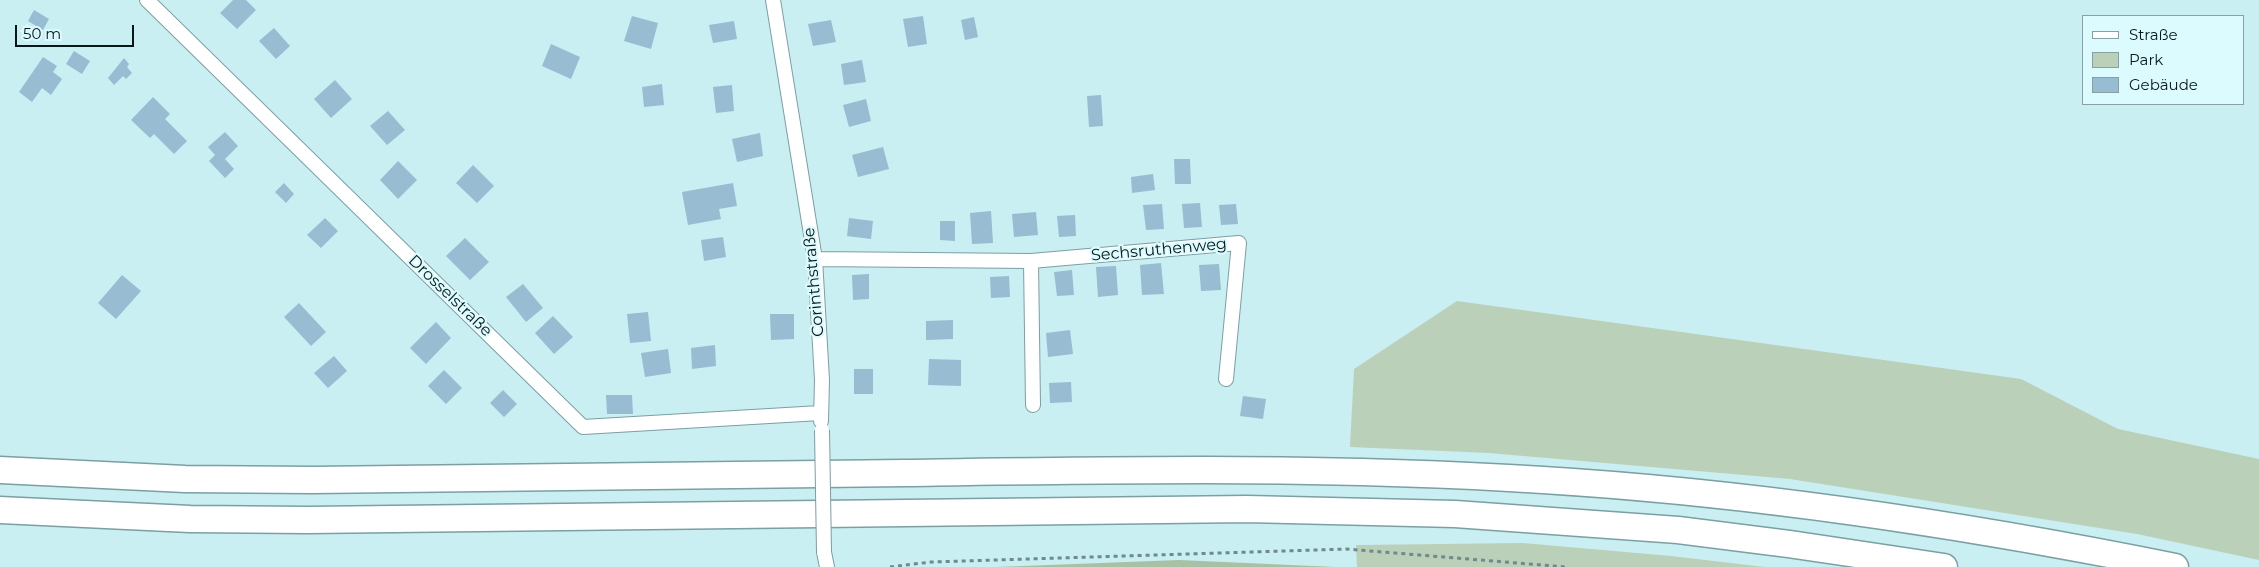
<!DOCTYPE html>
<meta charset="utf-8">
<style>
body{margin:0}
#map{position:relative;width:2259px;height:567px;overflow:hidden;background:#c9eff3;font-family:Montserrat,sans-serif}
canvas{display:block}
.legend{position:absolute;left:2082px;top:15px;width:162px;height:90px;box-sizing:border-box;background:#dcfbfe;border:1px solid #88a0a2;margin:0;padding:6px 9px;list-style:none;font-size:15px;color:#091719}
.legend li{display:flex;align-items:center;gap:10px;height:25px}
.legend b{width:25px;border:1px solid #88a0a2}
.scale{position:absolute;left:15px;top:25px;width:119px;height:22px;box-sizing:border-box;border:2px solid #091719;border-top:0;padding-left:6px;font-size:15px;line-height:18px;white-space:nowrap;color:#091719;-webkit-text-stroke:4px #dcfbfe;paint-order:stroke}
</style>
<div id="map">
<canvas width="2259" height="567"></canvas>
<ul class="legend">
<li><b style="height:6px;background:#fff"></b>Straße</li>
<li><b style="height:14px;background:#bbd0b8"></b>Park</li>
<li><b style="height:14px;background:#98bcd1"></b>Gebäude</li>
</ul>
<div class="scale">50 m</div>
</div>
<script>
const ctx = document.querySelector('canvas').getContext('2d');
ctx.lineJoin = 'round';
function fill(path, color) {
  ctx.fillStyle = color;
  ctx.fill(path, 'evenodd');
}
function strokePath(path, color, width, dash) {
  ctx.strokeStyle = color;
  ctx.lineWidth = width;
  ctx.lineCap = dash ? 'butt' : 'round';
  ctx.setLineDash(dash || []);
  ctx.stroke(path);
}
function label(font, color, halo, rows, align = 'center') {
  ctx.font = font + ' Montserrat,sans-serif';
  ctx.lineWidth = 4.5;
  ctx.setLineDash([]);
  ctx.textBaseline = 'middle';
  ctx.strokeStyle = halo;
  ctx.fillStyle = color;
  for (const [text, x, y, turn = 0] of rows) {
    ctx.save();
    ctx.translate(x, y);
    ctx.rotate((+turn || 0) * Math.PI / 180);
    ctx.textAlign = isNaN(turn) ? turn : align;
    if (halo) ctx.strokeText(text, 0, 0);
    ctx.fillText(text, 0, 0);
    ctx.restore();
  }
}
fill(new Path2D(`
 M 1457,301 L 2021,379 L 2118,429 L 2259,459 L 2259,560 L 2137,534 L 1790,479 L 1489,453 L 1350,447 L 1354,369 Z
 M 1523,543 L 1671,556 L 1765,567 L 1357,567 L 1356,545 Z`), '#bbd0b8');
fill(new Path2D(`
 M 1179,560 L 1336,567 L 996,567 Z`), '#a8c1a4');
fill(new Path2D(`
 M 233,0 L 246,0 L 256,10 L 237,29 L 220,13 Z
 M 34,10 L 49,19 L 43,30 L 28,21 Z
 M 632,16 L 658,23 L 651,49 L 624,41 Z
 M 923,16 L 927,44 L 908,47 L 903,19 Z
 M 974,17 L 978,37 L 965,40 L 961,20 Z
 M 831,20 L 836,42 L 813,46 L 808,24 Z
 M 734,21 L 737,39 L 713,43 L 709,25 Z
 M 274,28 L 290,46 L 276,59 L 259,41 Z
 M 551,44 L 580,57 L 571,79 L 542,66 Z
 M 74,51 L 90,61 L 82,74 L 66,64 Z
 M 43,57 L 57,66 L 53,72 L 62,79 L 51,95 L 42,88 L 32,102 L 19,92 Z
 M 124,58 L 129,64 L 127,67 L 132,73 L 126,79 L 123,76 L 114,85 L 108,78 Z
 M 862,60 L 866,82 L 844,85 L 841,64 Z
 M 335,80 L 352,99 L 331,118 L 314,99 Z
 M 662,84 L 664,105 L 644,107 L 642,87 Z
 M 732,85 L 734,111 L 716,113 L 713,87 Z
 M 1101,95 L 1103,126 L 1089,127 L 1087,96 Z
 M 153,97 L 170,114 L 165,119 L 187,141 L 174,154 L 154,134 L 150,138 L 131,120 Z
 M 866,99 L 871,121 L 849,127 L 843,105 Z
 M 388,111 L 405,130 L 387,145 L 370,126 Z
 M 225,132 L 238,146 L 225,159 L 234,169 L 225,178 L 209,161 L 215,155 L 208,147 Z
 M 760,133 L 763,156 L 737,162 L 732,139 Z
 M 883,147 L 889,169 L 858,177 L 852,155 Z
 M 1174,159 L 1190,159 L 1191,184 L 1175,184 Z
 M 398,161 L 417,180 L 398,199 L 380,180 Z
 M 473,165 L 494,186 L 477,203 L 456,183 Z
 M 1153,174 L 1155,190 L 1132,193 L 1131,177 Z
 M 284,183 L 294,194 L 286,203 L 275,192 Z
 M 733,183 L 737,206 L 719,209 L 721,219 L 688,225 L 682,192 Z
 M 1200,203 L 1202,227 L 1184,228 L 1182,204 Z
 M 1162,204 L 1164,229 L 1146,230 L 1143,205 Z
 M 1236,204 L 1238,224 L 1221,225 L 1219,205 Z
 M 991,211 L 993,243 L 972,244 L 970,213 Z
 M 1036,212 L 1038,235 L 1014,237 L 1012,214 Z
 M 1075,215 L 1076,236 L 1059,237 L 1057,216 Z
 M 325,218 L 338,231 L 321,248 L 307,235 Z
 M 849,218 L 873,221 L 871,239 L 847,236 Z
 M 940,221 L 955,221 L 955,241 L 940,240 Z
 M 723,237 L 726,257 L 704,261 L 701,240 Z
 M 465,238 L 489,262 L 470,280 L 446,256 Z
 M 1161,263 L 1164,294 L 1142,295 L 1140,265 Z
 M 1219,264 L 1221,290 L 1201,291 L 1199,265 Z
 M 1116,266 L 1118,295 L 1098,297 L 1096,267 Z
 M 1072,270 L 1074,295 L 1057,296 L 1054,272 Z
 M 869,274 L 869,299 L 853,300 L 852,275 Z
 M 122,275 L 141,291 L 116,319 L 98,303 Z
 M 1009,276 L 1010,297 L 991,298 L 990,277 Z
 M 523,284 L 543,308 L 526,322 L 506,297 Z
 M 299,303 L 326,332 L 311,346 L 284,317 Z
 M 648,312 L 651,341 L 630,343 L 627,314 Z
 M 770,314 L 794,314 L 794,339 L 771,340 Z
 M 553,316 L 573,337 L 554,354 L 535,333 Z
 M 953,320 L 953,339 L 926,340 L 926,321 Z
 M 436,322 L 451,338 L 426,364 L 410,348 Z
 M 1070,330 L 1073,354 L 1048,357 L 1046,333 Z
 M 715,345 L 716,366 L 692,369 L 691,348 Z
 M 668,349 L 671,373 L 645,377 L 641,353 Z
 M 334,356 L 347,371 L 328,388 L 314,373 Z
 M 929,359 L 961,360 L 961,386 L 928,385 Z
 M 854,369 L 873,369 L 873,394 L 854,394 Z
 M 444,370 L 462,388 L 446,404 L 428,386 Z
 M 1071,382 L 1072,402 L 1050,403 L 1049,383 Z
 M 503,390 L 517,404 L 504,417 L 490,403 Z
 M 606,395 L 632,395 L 633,414 L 607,414 Z
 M 1243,396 L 1266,399 L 1263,419 L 1240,416 Z`), '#98bcd1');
const street = new Path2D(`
 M 147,0 L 583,427 L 820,413
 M 773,0 L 815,259 L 822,380 L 821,421
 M 815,259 L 1031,261 L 1239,243 L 1226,379
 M 1031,261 L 1033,405
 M 824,552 L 827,567`);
const highway = new Path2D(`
 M 0,470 L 185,479 L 313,480 C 510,478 707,476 905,473 C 1117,470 1331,466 1543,480 C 1755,493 1967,525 2175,567
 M 0,510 L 190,519 L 308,520 L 1247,509 L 1455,514 L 1678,530 L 1789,544 L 1944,567`);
strokePath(street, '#7b9fa3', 16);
strokePath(highway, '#7b9fa3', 29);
strokePath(new Path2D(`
 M 890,567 L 931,562 L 1346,549 L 1566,567`), '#6f8a8d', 3, [4, 4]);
strokePath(street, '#fff', 14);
strokePath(highway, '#fff', 26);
const streetBridge = new Path2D(`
 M 822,430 L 824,552`);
strokePath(streetBridge, '#7b9fa3', 16, []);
strokePath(streetBridge, '#fff', 14);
label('16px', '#091719', '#dcfbfe', [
 ["Sechsruthenweg",1159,250,-5],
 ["Corinthstraße",814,282,-95],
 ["Drosselstraße",450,296,44]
]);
</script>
